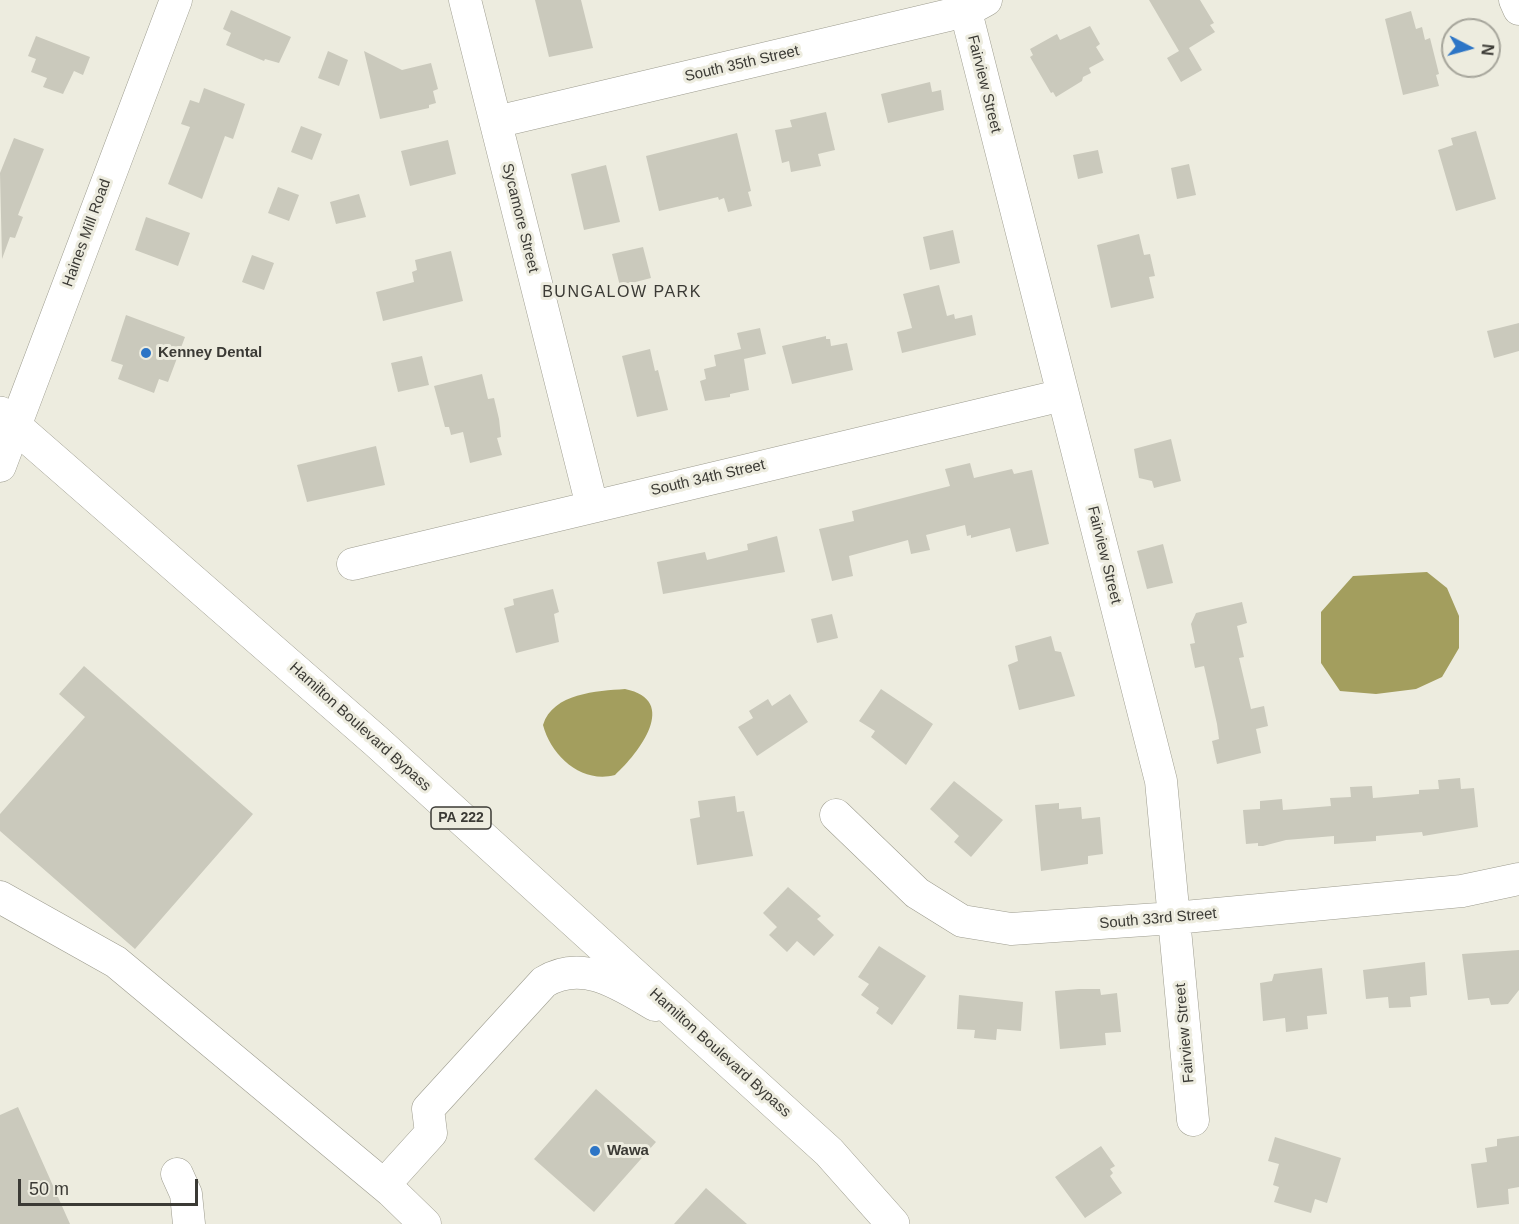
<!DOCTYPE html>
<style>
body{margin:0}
#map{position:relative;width:1519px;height:1224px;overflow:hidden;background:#edecdf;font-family:Arial,sans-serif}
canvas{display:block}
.north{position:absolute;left:1441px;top:18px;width:60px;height:60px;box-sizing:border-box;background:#edecdf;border:2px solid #a6a59b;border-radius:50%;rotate:96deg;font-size:16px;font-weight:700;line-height:24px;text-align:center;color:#3b3a35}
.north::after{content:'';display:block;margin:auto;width:21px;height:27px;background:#2d75c6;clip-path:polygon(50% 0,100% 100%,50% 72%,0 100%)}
.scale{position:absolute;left:18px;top:1179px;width:180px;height:27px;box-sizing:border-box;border:3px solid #3b3a35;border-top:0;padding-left:8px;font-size:18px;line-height:21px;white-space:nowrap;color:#3b3a35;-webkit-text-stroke:4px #edecdf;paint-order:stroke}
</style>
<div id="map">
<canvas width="1519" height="1224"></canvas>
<div class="north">N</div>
<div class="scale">50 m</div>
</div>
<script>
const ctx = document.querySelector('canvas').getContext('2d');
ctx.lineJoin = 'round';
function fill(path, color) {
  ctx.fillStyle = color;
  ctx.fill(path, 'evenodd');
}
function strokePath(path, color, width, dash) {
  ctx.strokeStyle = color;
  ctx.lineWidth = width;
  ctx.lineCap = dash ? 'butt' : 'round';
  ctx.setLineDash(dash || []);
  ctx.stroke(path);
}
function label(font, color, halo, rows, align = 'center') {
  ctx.font = font + ' Arial,sans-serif';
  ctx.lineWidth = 6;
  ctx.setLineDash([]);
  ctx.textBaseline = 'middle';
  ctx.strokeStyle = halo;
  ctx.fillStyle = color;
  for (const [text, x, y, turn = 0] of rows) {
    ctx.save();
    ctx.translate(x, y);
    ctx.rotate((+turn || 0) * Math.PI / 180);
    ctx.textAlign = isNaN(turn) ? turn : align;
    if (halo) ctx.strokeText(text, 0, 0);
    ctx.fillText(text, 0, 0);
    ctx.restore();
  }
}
fill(new Path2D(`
 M 1427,572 L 1447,588 L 1459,616 L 1459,648 L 1442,677 L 1416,689 L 1376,694 L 1340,691 L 1321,663 L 1321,612 L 1353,576 Z
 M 625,689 C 680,700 639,753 615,775 C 582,784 551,756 543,725 C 553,693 597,691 625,689 Z`), '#a39e5e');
fill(new Path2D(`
 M 535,0 L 581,0 L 593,48 L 549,57 Z
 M 1149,0 L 1200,0 L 1214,23 L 1210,25 L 1215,32 L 1189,48 L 1202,70 L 1181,82 L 1167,58 L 1179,51 Z
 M 231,10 L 291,37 L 279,63 L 265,59 L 264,61 L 226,45 L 231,33 L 223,29 Z
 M 1411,11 L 1416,29 L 1422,27 L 1425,40 L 1430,38 L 1439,74 L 1436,75 L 1439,86 L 1403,95 L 1385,19 Z
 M 1090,26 L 1100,44 L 1096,47 L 1104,60 L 1089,68 L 1091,73 L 1083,77 L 1082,81 L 1056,97 L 1053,92 L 1051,93 L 1030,57 L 1033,55 L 1030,49 L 1057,34 L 1060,40 Z
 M 36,36 L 90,57 L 83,75 L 74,71 L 63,94 L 43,87 L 47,78 L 31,72 L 36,59 L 28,56 Z
 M 328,51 L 348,60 L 339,86 L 318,78 Z
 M 364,51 L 402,70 L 431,63 L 438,89 L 433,91 L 436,103 L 429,105 L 429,108 L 380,119 Z
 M 930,82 L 932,92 L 941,90 L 944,110 L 888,123 L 881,94 Z
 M 204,88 L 245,104 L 233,139 L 225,136 L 202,199 L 168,184 L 190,127 L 181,124 L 190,100 L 199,103 Z
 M 826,112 L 835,150 L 818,154 L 821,166 L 791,172 L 789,161 L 782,163 L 775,130 L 792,127 L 790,120 Z
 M 301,126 L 322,134 L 312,160 L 291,152 Z
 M 1476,131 L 1496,199 L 1456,211 L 1438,150 L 1453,145 L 1451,138 Z
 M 737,133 L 751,191 L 748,192 L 752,206 L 728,212 L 724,198 L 719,200 L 718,197 L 659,211 L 646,156 Z
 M 14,138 L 44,149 L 18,215 L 23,217 L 15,238 L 10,237 L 2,259 L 0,173 Z
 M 448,140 L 456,174 L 410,186 L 401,151 Z
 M 1098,150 L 1103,173 L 1078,179 L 1073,155 Z
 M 1189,164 L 1196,195 L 1177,199 L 1171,168 Z
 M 606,165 L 620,222 L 584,230 L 571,174 Z
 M 278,187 L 299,195 L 289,221 L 268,213 Z
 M 359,194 L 366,217 L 336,224 L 330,202 Z
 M 146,217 L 190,233 L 178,266 L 135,250 Z
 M 953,230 L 960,263 L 930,270 L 923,237 Z
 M 1139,234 L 1144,255 L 1150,254 L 1155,276 L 1149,277 L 1154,298 L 1111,308 L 1097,245 Z
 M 643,247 L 651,278 L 620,286 L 612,254 Z
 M 451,251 L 463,301 L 383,321 L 376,292 L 414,282 L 412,272 L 417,270 L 415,260 Z
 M 252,255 L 274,263 L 264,290 L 242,282 Z
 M 939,285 L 947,316 L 954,314 L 955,319 L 972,315 L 976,335 L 902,353 L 897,332 L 912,328 L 903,294 Z
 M 126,315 L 185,337 L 168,382 L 159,379 L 154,393 L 118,379 L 123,365 L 111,361 Z
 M 1519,323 L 1519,351 L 1494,358 L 1487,331 Z
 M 760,328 L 766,354 L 744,359 L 749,390 L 730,394 L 730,397 L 705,401 L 700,381 L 706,379 L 704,369 L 716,366 L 714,355 L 741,349 L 737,333 Z
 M 826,336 L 826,339 L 830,339 L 831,346 L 847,343 L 853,370 L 792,384 L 782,346 Z
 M 650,349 L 655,371 L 658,370 L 668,410 L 637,417 L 622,356 Z
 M 422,356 L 429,385 L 398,392 L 391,363 Z
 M 482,374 L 488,399 L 494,398 L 499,419 L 501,437 L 497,438 L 502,455 L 470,463 L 463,432 L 451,435 L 449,427 L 445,427 L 434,386 Z
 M 1171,439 L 1181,481 L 1154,488 L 1152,481 L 1139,478 L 1134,449 Z
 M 376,446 L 385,485 L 307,502 L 297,465 Z
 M 970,463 L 974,478 L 1012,469 L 1014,474 L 1032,470 L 1049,544 L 1016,552 L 1010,528 L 971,538 L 971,535 L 967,536 L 965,525 L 926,535 L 930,550 L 911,554 L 908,540 L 849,556 L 853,576 L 832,581 L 819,529 L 854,521 L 852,511 L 950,486 L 945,469 Z
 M 777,536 L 785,572 L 663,594 L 657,562 L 705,552 L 707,560 L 748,550 L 747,544 Z
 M 1163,544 L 1173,583 L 1147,589 L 1137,551 Z
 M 553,589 L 559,612 L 554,614 L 559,642 L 516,653 L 504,608 L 514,605 L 513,599 Z
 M 1242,602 L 1247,623 L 1237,626 L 1244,657 L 1239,658 L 1251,709 L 1264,706 L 1268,726 L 1256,729 L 1261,753 L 1217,764 L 1212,741 L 1219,739 L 1217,724 L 1204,666 L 1195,668 L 1190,644 L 1195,643 L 1191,624 L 1196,613 Z
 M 832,614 L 838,638 L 817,643 L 811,619 Z
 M 1051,636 L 1055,651 L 1061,652 L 1075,696 L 1019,710 L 1008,665 L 1018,661 L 1015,646 Z
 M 84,666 L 253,814 L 135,949 L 0,831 L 0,814 L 85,717 L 59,694 Z
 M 881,689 L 933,724 L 906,765 L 871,737 L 875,731 L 859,721 Z
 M 790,694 L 808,722 L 757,756 L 738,727 L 753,718 L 749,711 L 768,699 L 772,706 Z
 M 1460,778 L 1461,789 L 1474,788 L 1478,827 L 1423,836 L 1422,832 L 1376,836 L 1376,841 L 1334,844 L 1334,836 L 1286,840 L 1263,846 L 1258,846 L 1258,843 L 1246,844 L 1243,810 L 1260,809 L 1260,801 L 1282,799 L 1283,810 L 1331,806 L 1330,798 L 1351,797 L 1350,787 L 1372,786 L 1373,798 L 1419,794 L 1419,790 L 1439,789 L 1438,780 Z
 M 954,781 L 1003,820 L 971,857 L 954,842 L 959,836 L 930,809 Z
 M 735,796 L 737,812 L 744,811 L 753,856 L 697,865 L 690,819 L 700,817 L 698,801 Z
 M 1059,803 L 1059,809 L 1081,807 L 1082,819 L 1100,817 L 1103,854 L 1088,856 L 1088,864 L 1041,871 L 1035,805 Z
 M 788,887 L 821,916 L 817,919 L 834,935 L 814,956 L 797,941 L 787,952 L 769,935 L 777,927 L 763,913 Z
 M 879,946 L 926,976 L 892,1025 L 876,1013 L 879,1008 L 861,995 L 869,984 L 858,977 Z
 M 1519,950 L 1519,990 L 1508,1004 L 1491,1005 L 1489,998 L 1468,1000 L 1462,954 Z
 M 1425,962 L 1427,995 L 1410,997 L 1411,1007 L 1389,1008 L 1388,997 L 1366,999 L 1363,970 Z
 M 1322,968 L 1327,1014 L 1307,1016 L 1308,1029 L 1286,1032 L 1285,1018 L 1263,1021 L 1260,983 L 1272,981 L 1274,974 Z
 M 1079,989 L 1100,989 L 1101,995 L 1117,993 L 1121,1032 L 1105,1033 L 1106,1045 L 1060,1049 L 1055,991 Z
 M 959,995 L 1023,1002 L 1021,1031 L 997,1029 L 996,1040 L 974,1038 L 975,1030 L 957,1029 Z
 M 596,1089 L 656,1142 L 594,1212 L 534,1159 Z
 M 18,1107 L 70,1224 L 0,1224 L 0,1115 Z
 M 1519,1136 L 1519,1187 L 1508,1189 L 1509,1204 L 1477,1208 L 1471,1164 L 1487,1162 L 1485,1148 L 1497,1146 L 1497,1139 Z
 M 1275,1137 L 1341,1158 L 1327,1203 L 1315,1199 L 1311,1213 L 1274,1202 L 1279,1187 L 1273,1185 L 1279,1164 L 1268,1161 Z
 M 1101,1146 L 1115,1166 L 1110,1169 L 1113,1173 L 1110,1176 L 1122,1193 L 1085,1218 L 1055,1177 Z
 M 706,1188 L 747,1224 L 674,1224 Z`), '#cac9bc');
const minor = new Path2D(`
 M 465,0 L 592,506
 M 963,0 L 1161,781 L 1193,1120
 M 1515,0 L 1519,9
 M 496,122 L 966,11 L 986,0
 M 0,466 L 176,0
 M 353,564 L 1063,395
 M 836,815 L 917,893 L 962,921 L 1011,929 L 1174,918 L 1462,891 L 1519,879
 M 0,897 L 116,962 L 391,1191 L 425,1224
 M 177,1174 L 186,1194 L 189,1224
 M 384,1185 L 431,1133 L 428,1109 L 544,982 C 583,958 621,985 655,1005`);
const major = new Path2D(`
 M 0,413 L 376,741 L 829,1152 L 893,1224`);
strokePath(minor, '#9d9c8f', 33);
strokePath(major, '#9d9c8f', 34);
strokePath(minor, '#fff', 32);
strokePath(major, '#fff', 33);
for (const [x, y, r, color] of [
 [146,353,6,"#2d75c6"],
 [595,1151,6,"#2d75c6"]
]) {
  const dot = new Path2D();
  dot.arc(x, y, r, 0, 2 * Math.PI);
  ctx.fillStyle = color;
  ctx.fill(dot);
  strokePath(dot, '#edecdf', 2);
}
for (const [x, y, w] of [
 [461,818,60]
]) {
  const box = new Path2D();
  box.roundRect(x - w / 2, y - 11, w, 22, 4.5);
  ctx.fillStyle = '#edecdf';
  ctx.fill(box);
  strokePath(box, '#3b3a35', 1.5);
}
label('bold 14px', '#3b3a35', null, [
 ["PA 222",461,818]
]);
label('15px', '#3b3a35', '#edecdf', [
 ["South 35th Street",742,64,-13],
 ["Fairview Street",984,84,76],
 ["Sycamore Street",520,218,76],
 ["Haines Mill Road",87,233,-70],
 ["South 34th Street",708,478,-13],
 ["Fairview Street",1104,555,76],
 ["Hamilton Boulevard Bypass",360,727,42],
 ["South 33rd Street",1158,919,-5],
 ["Fairview Street",1185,1033,-95],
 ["Hamilton Boulevard Bypass",720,1053,42]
]);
label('bold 15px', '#3b3a35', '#edecdf', [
 ["Kenney Dental",158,353],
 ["Wawa",607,1151]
], 'left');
ctx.letterSpacing = '1.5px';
label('16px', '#3b3a35', '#edecdf', [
 ["BUNGALOW PARK",622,293]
]);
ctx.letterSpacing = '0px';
</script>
